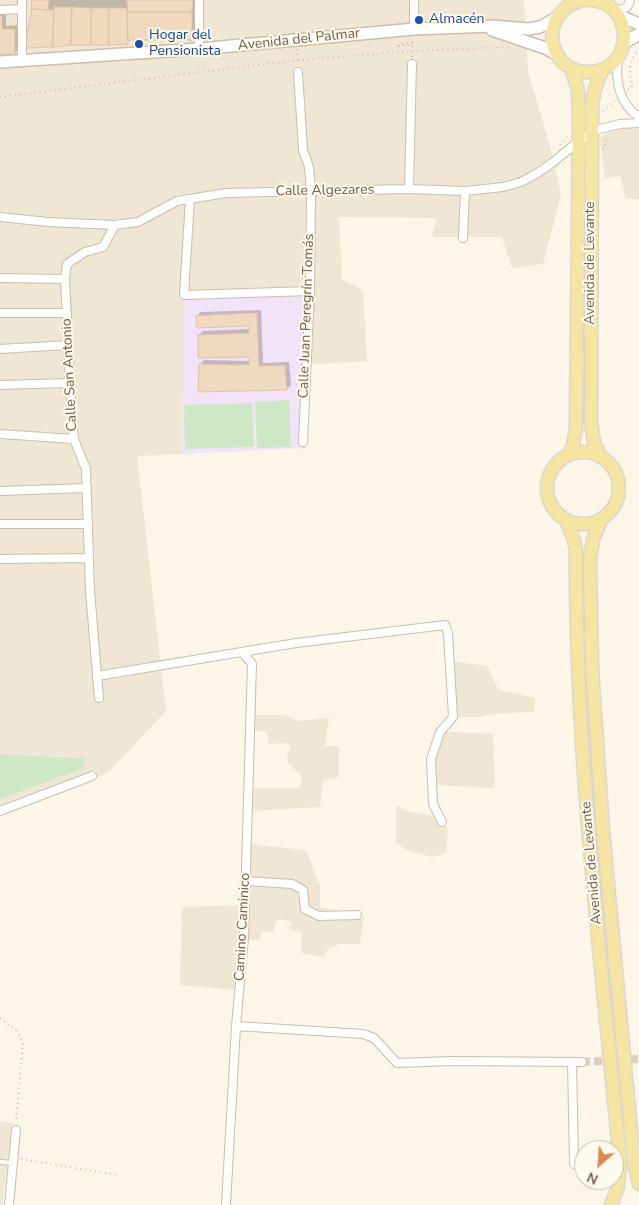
<!DOCTYPE html>
<meta charset="utf-8">
<style>
body{margin:0}
#map{position:relative;width:639px;height:1205px;overflow:hidden;background:#fbf6e7;font-family:"Nunito Sans",sans-serif}
canvas{display:block}
.north{position:absolute;left:574px;top:1140px;width:50px;height:50px;box-sizing:border-box;background:#fefaed;border:1px solid #c6bcad;border-radius:50%;rotate:206deg;font-size:14px;font-weight:700;line-height:20px;text-align:center;color:#73604d}
.north::after{content:'';display:block;margin:auto;width:18px;height:22px;background:#de8753;clip-path:polygon(50% 0,100% 100%,50% 72%,0 100%)}
</style>
<div id="map">
<canvas width="639" height="1205"></canvas>
<div class="north">N</div>
</div>
<script>
const ctx = document.querySelector('canvas').getContext('2d');
ctx.lineJoin = 'round';
function fill(path, color) {
  ctx.fillStyle = color;
  ctx.fill(path, 'evenodd');
}
function strokePath(path, color, width, dash) {
  ctx.strokeStyle = color;
  ctx.lineWidth = width;
  ctx.lineCap = dash ? 'butt' : 'round';
  ctx.setLineDash(dash || []);
  ctx.stroke(path);
}
function label(font, color, halo, rows, align = 'center') {
  ctx.font = font + ' "Nunito Sans",sans-serif';
  ctx.lineWidth = 4;
  ctx.setLineDash([]);
  ctx.textBaseline = 'middle';
  ctx.strokeStyle = halo;
  ctx.fillStyle = color;
  for (const [text, x, y, turn = 0] of rows) {
    ctx.save();
    ctx.translate(x, y);
    ctx.rotate((+turn || 0) * Math.PI / 180);
    ctx.textAlign = isNaN(turn) ? turn : align;
    if (halo) ctx.strokeText(text, 0, 0);
    ctx.fillText(text, 0, 0);
    ctx.restore();
  }
}
fill(new Path2D(`
 M 0,0 L 524,0 L 528,72 L 551,149 L 561,196 L 543,264 L 512,268 L 502,237 L 432,237 L 437,218 L 339,217 L 342,280 L 363,290 L 367,361 L 306,365 L 306,448 L 137,456 L 166,711 L 108,773 L 0,814 Z
 M 639,128 L 639,199 L 626,199 L 620,176 L 605,178 L 600,137 L 617,129 Z
 M 450,661 L 487,666 L 498,689 L 535,698 L 534,712 L 493,714 L 481,717 L 453,717 Z
 M 250,715 L 286,715 L 298,721 L 329,718 L 325,746 L 339,746 L 339,777 L 323,780 L 320,807 L 252,811 L 254,788 L 300,788 L 302,777 L 288,763 L 287,754 L 291,746 L 285,743 L 268,744 L 267,731 L 250,732 Z
 M 440,732 L 493,733 L 495,788 L 433,785 Z
 M 396,805 L 410,812 L 434,816 L 448,828 L 446,853 L 432,857 L 407,850 L 396,842 Z
 M 247,844 L 306,850 L 320,885 L 320,907 L 364,917 L 360,944 L 339,944 L 328,949 L 324,957 L 301,953 L 302,933 L 289,929 L 292,922 L 280,919 L 275,922 L 274,932 L 262,932 L 259,941 L 244,939 L 236,990 L 180,985 L 182,907 L 245,905 Z
 M 0,1121 L 13,1123 L 2,1205 L 0,1205 Z`), '#efe7d3');
fill(new Path2D(`
 M 310,291 L 301,448 L 182,454 L 184,295 Z`), '#f3e3f8');
fill(new Path2D(`
 M 289,400 L 291,447 L 257,448 L 255,402 Z
 M 252,403 L 254,447 L 185,449 L 184,405 Z
 M 0,754 L 85,759 L 82,769 L 0,799 Z`), '#cee8c6');
fill(new Path2D(`
 M 33,0 L 196,0 L 196,35 L 192,39 L 131,39 L 128,42 L 27,47 Z
 M 0,13 L 6,13 L 6,26 L 18,25 L 19,48 L 15,53 L 0,53 Z
 M 261,310 L 263,363 L 289,362 L 291,385 L 287,389 L 200,365 L 204,360 L 250,361 L 251,356 L 199,335 L 203,331 L 250,329 L 249,324 L 197,316 L 201,312 Z`), '#0003');
const building = new Path2D(`
 M 32,0 L 49,0 L 48,10 L 32,9 Z
 M 127,0 L 193,0 L 192,12 L 128,12 Z
 M 54,7 L 72,7 L 71,45 L 53,47 Z
 M 72,7 L 91,8 L 91,45 L 71,45 Z
 M 91,8 L 109,8 L 109,45 L 91,45 Z
 M 109,8 L 127,8 L 128,44 L 109,45 Z
 M 32,9 L 54,10 L 53,47 L 25,48 Z
 M 128,12 L 192,12 L 192,40 L 128,40 Z
 M 0,16 L 2,16 L 2,29 L 15,29 L 15,54 L 0,54 Z
 M 257,313 L 259,366 L 285,365 L 287,390 L 198,392 L 199,364 L 249,365 L 249,357 L 198,358 L 198,335 L 249,333 L 248,326 L 197,328 L 196,316 Z`);
fill(building, '#efdac0');
strokePath(building, '#e1c3a1', 1);
strokePath(new Path2D(`
 M 582,1062 L 639,1059`), '#d9d0c0', 8, [8, 4]);
const lane = new Path2D(`
 M 0,1162 L 13,1163`);
const street = new Path2D(`
 M 199,0 L 199,49
 M 613,9 C 621,10 628,10 630,0
 M 0,10 L 21,9
 M 414,29 L 414,0
 M 619,57 C 614,79 619,104 639,117
 M 22,60 L 22,0
 M 298,72 L 303,150 L 309,167 L 311,191 L 310,291 L 303,442
 M 409,189 L 412,64
 M 190,199 L 184,295 L 310,291
 M 0,217 L 48,222 L 115,225 L 138,222 L 177,201 L 226,193 L 409,189 L 465,191 L 503,187 L 521,182 L 536,174 L 552,163 L 579,141 L 600,129 L 620,124 L 639,123
 M 463,238 L 465,191
 M 0,278 L 65,279
 M 0,313 L 67,313
 M 0,349 L 68,345
 M 0,385 L 70,383
 M 0,434 L 74,439
 M 0,491 L 87,488
 M 0,524 L 88,524
 M 0,559 L 89,558
 M 97,676 L 296,643 L 445,625 L 448,633 L 453,717 L 440,732 L 431,759 L 433,804 L 442,822
 M 99,698 L 90,591 L 86,469 L 74,439 L 72,422 L 65,279 L 67,264 L 85,252 L 103,247 L 115,225
 M 0,811 L 92,776
 M 246,881 L 292,884 L 303,890 L 305,909 L 319,916 L 357,915
 M 236,1026 L 363,1034 L 374,1038 L 397,1063 L 452,1061 L 582,1062
 M 572,1062 L 574,1164
 M 9,1205 L 16,1130
 M 226,1205 L 236,1026 L 244,938 L 252,664 L 242,652`);
const secondary = new Path2D(`
 M 618,15 L 639,24
 M 492,30 L 545,48 L 558,55
 M 624,43 L 639,34
 M 0,62 L 199,49 L 414,29 L 491,26 L 529,29 L 540,27 L 556,18`);
const primary = new Path2D(`
 M 584,0 C 536,10 546,74 590,72 C 636,70 635,1 589,0
 M547 488a36 36 0 1 1 72 0a36 36 0 1 1-72 0Z
 M 569,455 L 573,445 L 576,428 L 579,114 L 578,90 L 571,68
 M 601,457 L 594,443 L 591,422 L 592,114 C 592,97 595,85 603,69
 M 566,520 L 574,540 L 576,550 C 575,754 601,958 620,1161 L 618,1187 L 611,1205
 M 601,520 L 593,540 L 590,560 L 592,670 L 603,830 L 634,1164 L 639,1184`);
strokePath(lane, '#cabdab', 6);
strokePath(street, '#cabdab', 10);
strokePath(secondary, '#cdbea9', 14);
strokePath(primary, '#dbd6d1', 15);
strokePath(new Path2D(`
 M 297,49 L 298,64
 M 412,57 L 412,45 L 399,46 L 399,44 L 412,43 L 412,39
 M 628,90 L 632,87 C 629,74 628,60 639,49
 M 0,97 L 298,60 L 412,51 L 509,47
 M 603,111 L 615,101
 M 560,145 L 568,135
 M 603,149 L 605,148 L 606,135
 M 0,1018 L 17,1031 L 23,1042 L 16,1122
 M 21,1159 L 117,1175`), '#d4bea3', 2, [1, 4]);
strokePath(lane, '#fff', 4);
strokePath(street, '#fff', 8);
strokePath(secondary, '#fff', 11);
strokePath(primary, '#f6e4a3', 12);
for (const [x, y, r, color] of [
 [419,20,5,"#1a4fb4"],
 [139,44,5,"#1a4fb4"]
]) {
  const dot = new Path2D();
  dot.arc(x, y, r, 0, 2 * Math.PI);
  ctx.fillStyle = color;
  ctx.fill(dot);
  strokePath(dot, '#fefaed', 2);
}
label('14px', '#164399', '#fefaed', [
 ["Almacén",429,20],
 ["Hogar del",149,36],
 ["Pensionista",149,52]
], 'left');
label('14px', '#73604d', '#fefaed', [
 ["Avenida del Palmar",299,40,-6],
 ["Calle Algezares",325,191,-1],
 ["Avenida de Levante",591,263,-90],
 ["Calle Juan Peregrín Tomás",307,316,-88],
 ["Calle San Antonio",70,375,-93],
 ["Avenida de Levante",592,863,-95],
 ["Camino Caminico",243,927,-87]
]);
</script>
